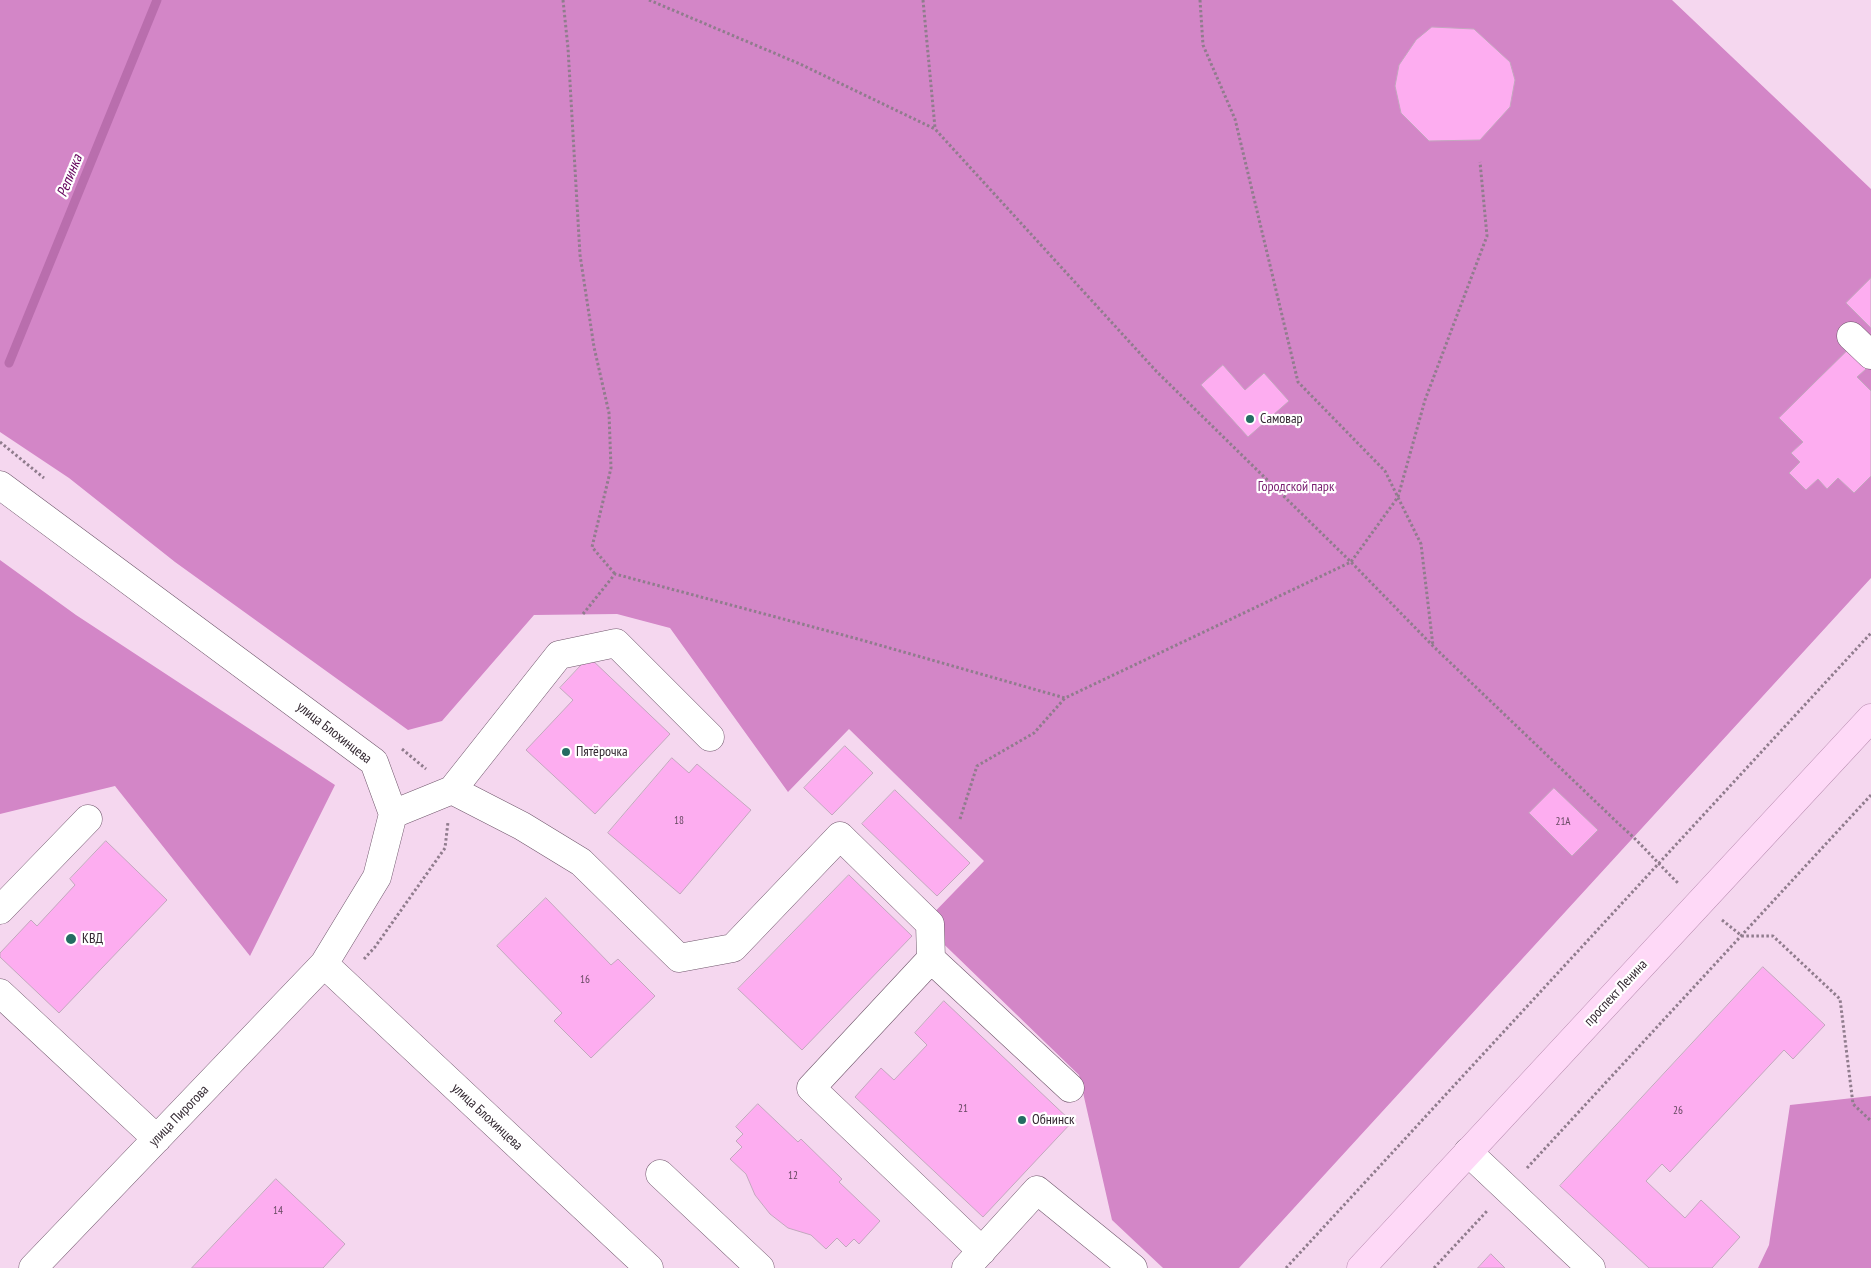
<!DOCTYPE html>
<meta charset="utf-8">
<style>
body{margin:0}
canvas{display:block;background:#f5d7ef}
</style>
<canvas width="1871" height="1268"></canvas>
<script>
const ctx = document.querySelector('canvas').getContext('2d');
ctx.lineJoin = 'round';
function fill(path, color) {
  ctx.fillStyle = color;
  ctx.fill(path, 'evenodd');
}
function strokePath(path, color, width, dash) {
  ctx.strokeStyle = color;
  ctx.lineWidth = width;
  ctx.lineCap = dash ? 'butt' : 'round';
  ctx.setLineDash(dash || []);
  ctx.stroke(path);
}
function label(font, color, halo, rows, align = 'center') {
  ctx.font = font + ' "PT Sans Narrow",sans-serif';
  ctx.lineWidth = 4.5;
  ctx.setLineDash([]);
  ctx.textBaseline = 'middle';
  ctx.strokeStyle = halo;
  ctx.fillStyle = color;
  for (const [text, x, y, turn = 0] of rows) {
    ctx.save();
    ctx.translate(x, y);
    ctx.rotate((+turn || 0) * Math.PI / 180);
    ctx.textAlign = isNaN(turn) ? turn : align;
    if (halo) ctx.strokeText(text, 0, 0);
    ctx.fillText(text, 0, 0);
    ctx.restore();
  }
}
fill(new Path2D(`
 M 0,0 L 1672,0 L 1871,189 L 1871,578 L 1239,1268 L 1163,1268 L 1112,1220 L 1079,1075 L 923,924 L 984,861 L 849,729 L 788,792 L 670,628 L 617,614 L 534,615 L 442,721 L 408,730 L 175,562 L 69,478 L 0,432 Z
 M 0,560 L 76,615 L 335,785 L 250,956 L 115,786 L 0,814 Z
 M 1871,1096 L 1871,1268 L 1758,1268 L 1769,1245 L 1790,1105 Z`), '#d386c7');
strokePath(new Path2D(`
 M 9,363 L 157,0`), '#b96ead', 9);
const building = new Path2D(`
 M 1432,27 L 1474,29 L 1510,62 L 1515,80 L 1510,107 L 1480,140 L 1429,141 L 1401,113 L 1395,86 L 1399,65 L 1416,40 Z
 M 1871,278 L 1871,328 L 1846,303 Z
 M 1848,350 L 1866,369 L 1857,377 L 1871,391 L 1871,476 L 1854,493 L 1838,478 L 1827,489 L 1818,479 L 1806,490 L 1789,473 L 1800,462 L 1791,453 L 1803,442 L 1779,418 Z
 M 1223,365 L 1245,390 L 1264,373 L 1289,401 L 1248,437 L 1201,385 Z
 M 589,657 L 670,734 L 595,814 L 526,750 L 573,700 L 560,688 Z
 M 845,746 L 873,773 L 832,815 L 804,788 Z
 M 672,758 L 689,773 L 697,764 L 751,810 L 680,894 L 608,833 Z
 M 1554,788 L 1598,830 L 1572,856 L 1529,813 Z
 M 895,790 L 970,863 L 937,896 L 862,824 Z
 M 106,841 L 167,900 L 59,1013 L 0,957 L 0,953 L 31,920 L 37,926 L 75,885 L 70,879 Z
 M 849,875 L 912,936 L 802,1050 L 738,989 Z
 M 546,898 L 611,965 L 618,959 L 655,996 L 591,1058 L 554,1021 L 562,1013 L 497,946 Z
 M 1763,967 L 1825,1025 L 1793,1059 L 1784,1050 L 1670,1172 L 1662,1164 L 1646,1181 L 1685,1218 L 1701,1200 L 1740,1237 L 1712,1268 L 1649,1268 L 1560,1186 Z
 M 944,1001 L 1072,1122 L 983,1217 L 855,1097 L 881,1068 L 894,1080 L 927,1045 L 915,1033 Z
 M 758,1104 L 798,1142 L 801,1139 L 842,1179 L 839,1182 L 880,1221 L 859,1244 L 854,1239 L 846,1247 L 837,1238 L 826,1249 L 811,1235 L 788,1228 L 770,1214 L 755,1195 L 746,1174 L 730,1159 L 742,1147 L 736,1141 L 743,1134 L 736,1127 Z
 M 276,1179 L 345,1244 L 323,1268 L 192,1268 Z
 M 1491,1254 L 1505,1268 L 1478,1268 Z`);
fill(building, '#fdadf0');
strokePath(building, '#c3a7be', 1);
const minor = new Path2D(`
 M 1851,336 L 1871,355
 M 0,485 L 374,762 L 393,814 L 377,877 L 324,964 L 649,1268
 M 452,790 L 559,655 L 616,643 L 710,737
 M 393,814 L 452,790 L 522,826 L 581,862 L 679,958 L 733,948 L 840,836 L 930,924 L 931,959
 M 0,910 L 88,819
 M 0,993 L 157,1139
 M 1468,1152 L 1591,1268
 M 660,1174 L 760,1268
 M 982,1251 L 811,1088 L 931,959 L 1070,1088
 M 33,1268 L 324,964
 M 966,1268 L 1037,1190 L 1133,1268`);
const major = new Path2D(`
 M 1361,1268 L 1871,718`);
strokePath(minor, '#70576c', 29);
strokePath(major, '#b68aae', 29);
strokePath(new Path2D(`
 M 563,0 L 568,48 L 580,255 L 594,347 L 609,413 L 611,468 L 592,547 L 615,574
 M 649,0 L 800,64 L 935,129 L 1157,372 L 1351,562 L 1434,647 L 1621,826 C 1642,844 1659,865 1679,884
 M 923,0 L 935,128
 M 1200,0 L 1203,45 L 1235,119 L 1298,382 L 1385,471 L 1421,544 L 1433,646
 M 0,442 L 44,478
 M 583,614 L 615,574 L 858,639 L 1065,698 L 1351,562 L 1398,497 L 1425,400 L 1487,236 L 1480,162
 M 402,749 L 426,769
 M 960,819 L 977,766 L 1034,733 L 1065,698
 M 1722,920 L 1742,936 L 1773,936 L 1840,999 L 1853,1104 L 1871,1121
 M 364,959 L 375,947 L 445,848 L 448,822
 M 1527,1168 L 1871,795
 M 1286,1268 L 1871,633
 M 1434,1268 L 1487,1211`), '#907c8d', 3, [2.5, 2.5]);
strokePath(minor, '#fff', 28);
strokePath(major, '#fed9f7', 28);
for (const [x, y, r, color] of [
 [1250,419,5,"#246c62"],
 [566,752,5,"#246c62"],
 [71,939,6,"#246c62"],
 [1022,1120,5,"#246c62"]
]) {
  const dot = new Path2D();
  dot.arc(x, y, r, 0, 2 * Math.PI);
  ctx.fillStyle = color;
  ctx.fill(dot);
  strokePath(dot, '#fff', 2);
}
label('11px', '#664961', null, [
 ["18",679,821],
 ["21А",1563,822],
 ["16",585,980],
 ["21",963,1109],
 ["26",1678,1111],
 ["12",793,1176],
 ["14",278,1211]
]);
label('14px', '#332831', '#fff', [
 ["Самовар",1260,419],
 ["Пятёрочка",576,752],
 ["КВД",82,939],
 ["Обнинск",1032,1120]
], 'left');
label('14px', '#7a1f70', '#fff', [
 ["Городской парк",1296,487]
]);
label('14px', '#332831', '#fff', [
 ["улица Блохинцева",334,733,38],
 ["проспект Ленина",1616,993,-47],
 ["улица Пирогова",179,1116,-46],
 ["улица Блохинцева",487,1117,43]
]);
label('italic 15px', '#63005b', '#fff', [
 ["Репинка",70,176,-68]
]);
</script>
